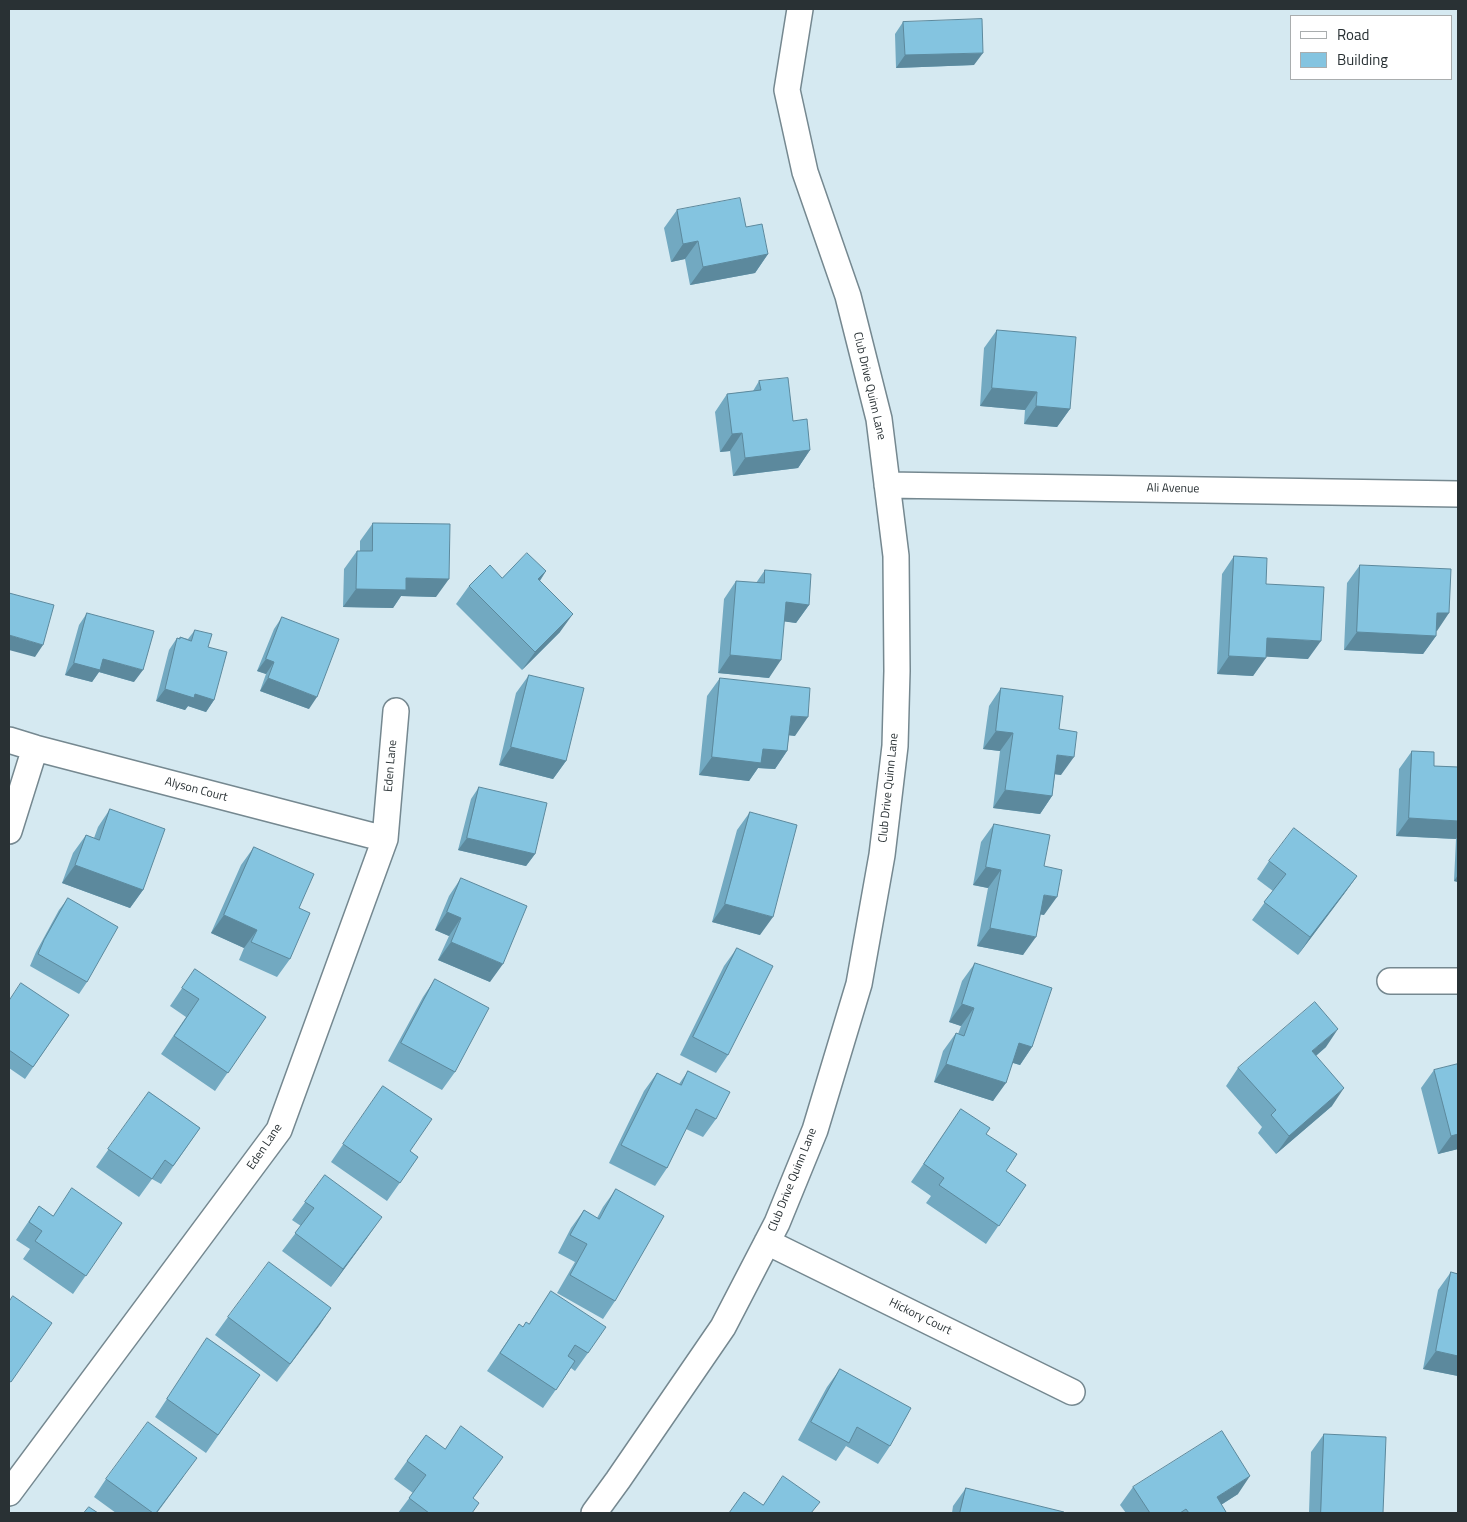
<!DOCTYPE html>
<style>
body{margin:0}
#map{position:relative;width:1467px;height:1522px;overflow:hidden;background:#d5e9f1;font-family:"Titillium Web",sans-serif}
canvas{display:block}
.frame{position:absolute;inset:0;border:10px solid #293134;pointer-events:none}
.legend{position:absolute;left:1290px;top:15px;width:162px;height:65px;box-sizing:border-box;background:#fff;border:1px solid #a9adae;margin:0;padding:6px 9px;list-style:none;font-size:15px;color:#293134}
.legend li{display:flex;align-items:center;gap:10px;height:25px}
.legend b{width:25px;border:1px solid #a9adae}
</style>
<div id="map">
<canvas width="1467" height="1522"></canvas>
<div class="frame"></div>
<ul class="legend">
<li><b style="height:6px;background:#fff"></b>Road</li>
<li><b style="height:14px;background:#84c4e0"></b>Building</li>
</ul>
</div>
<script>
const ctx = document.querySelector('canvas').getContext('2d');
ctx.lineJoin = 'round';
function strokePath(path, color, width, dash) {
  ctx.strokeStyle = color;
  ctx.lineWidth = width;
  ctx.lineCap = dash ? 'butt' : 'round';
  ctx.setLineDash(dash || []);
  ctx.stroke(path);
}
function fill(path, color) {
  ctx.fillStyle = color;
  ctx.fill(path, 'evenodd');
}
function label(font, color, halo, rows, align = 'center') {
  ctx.font = font + ' "Titillium Web",sans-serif';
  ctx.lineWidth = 4;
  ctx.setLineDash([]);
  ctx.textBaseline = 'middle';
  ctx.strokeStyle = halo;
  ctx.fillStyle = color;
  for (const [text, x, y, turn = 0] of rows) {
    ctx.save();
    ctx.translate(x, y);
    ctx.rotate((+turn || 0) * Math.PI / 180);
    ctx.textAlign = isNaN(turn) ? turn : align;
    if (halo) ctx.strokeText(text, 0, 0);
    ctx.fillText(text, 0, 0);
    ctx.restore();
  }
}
const street = new Path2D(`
 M 887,485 L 1458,494
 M 9,740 L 35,748 L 385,839
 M 9,831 L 35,748
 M 1390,981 L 1458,981
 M 767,1242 L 1072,1392
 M 9,1493 L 279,1130 L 385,839 L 396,711
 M 594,1513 L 618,1480 L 723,1327 L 777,1223 L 815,1130 L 859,984 L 882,855 L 895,746 L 897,671 L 896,556 L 879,419 L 848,296 L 805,172 L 787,90 L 800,9`);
strokePath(street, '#758890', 28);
strokePath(street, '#fff', 25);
fill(new Path2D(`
 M 903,22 L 974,65 L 896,68 L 895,34 Z
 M 677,210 L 746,227 L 768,254 L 755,273 L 690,285 L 685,259 L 671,262 L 664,228 Z
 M 997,330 L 1070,409 L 1057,427 L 1024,424 L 1025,410 L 980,406 L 984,348 Z
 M 759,381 L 793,421 L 810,450 L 798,468 L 733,476 L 730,451 L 720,452 L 715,412 L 727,394 L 753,391 Z
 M 373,523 L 436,597 L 401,596 L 393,608 L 343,607 L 344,569 L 357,551 L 360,551 L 360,541 Z
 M 1234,556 L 1266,584 L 1308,659 L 1266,656 L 1253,676 L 1217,674 L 1222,574 Z
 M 1360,565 L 1437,631 L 1436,631 L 1436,636 L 1423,654 L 1344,650 L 1347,583 Z
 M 765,570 L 809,605 L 796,623 L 784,621 L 769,678 L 718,673 L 724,599 L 736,581 L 756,583 Z
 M 546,571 L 540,581 L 560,632 L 522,670 L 456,604 L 469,586 L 502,578 Z
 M 87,613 L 134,682 L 99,672 L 92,682 L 65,675 L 79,625 Z
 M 282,617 L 309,709 L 260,691 L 266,674 L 257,671 L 274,629 Z
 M 195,630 L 208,647 L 214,700 L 206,712 L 188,706 L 185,710 L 156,701 L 169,650 L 177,638 L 179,639 L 180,637 L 188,639 Z
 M 529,675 L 566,761 L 553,779 L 499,765 L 516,693 Z
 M 720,678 L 795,736 L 789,735 L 787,751 L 775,769 L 758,768 L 749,781 L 699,775 L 707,696 Z
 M 1001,688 L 1059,729 L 1061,775 L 1055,774 L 1052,796 L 1040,814 L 993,808 L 1000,751 L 983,749 L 989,706 Z
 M 1412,751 L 1434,766 L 1457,767 L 1458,765 L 1458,882 L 1454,881 L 1456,839 L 1396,836 L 1399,769 Z
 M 479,787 L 535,854 L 526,866 L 458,850 L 471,799 Z
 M 110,809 L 143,890 L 130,908 L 62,883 L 73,853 L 86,835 L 94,838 L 98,827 Z
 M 750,812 L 760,935 L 712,922 L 737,830 Z
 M 994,824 L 1044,866 L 1044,915 L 1040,914 L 1023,955 L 977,946 L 988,888 L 973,885 L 981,842 Z
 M 254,847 L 299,908 L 290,959 L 277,977 L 239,960 L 244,948 L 211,933 L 241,865 Z
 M 1269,861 L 1357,876 L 1344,894 L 1298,955 L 1252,920 L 1273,891 L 1257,879 Z
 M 461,878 L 490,982 L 438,960 L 449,936 L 435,930 L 449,896 Z
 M 68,898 L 87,982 L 79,994 L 30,966 L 36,952 L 59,910 Z
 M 737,948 L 728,1055 L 716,1073 L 680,1055 L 724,966 Z
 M 975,963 L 1032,1047 L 1020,1065 L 1013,1063 L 993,1101 L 934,1082 L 943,1051 L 956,1033 L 958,1034 L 961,1026 L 949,1022 L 962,981 Z
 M 195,969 L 266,1017 L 215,1091 L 161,1054 L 186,1017 L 170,1006 Z
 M 435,979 L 455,1072 L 442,1090 L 388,1061 L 423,997 Z
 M 9,1001 L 69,1015 L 25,1079 L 9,1068 Z
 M 1326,1047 L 1316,1056 L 1332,1106 L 1276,1154 L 1258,1133 L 1262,1127 L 1226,1086 L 1238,1068 Z
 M 1458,1064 L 1458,1149 L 1438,1154 L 1421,1088 L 1434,1070 Z
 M 688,1071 L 716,1119 L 703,1137 L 686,1129 L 667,1168 L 655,1186 L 609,1163 L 644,1091 L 657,1073 L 679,1084 Z
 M 383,1086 L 410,1151 L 418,1157 L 387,1201 L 331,1162 Z
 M 149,1092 L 200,1128 L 161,1184 L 152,1179 L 139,1197 L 96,1167 Z
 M 961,1109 L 986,1134 L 1006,1171 L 1026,1185 L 986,1244 L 926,1203 L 931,1196 L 911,1182 Z
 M 325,1175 L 369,1235 L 331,1287 L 282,1251 L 301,1226 L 292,1220 Z
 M 616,1189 L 615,1301 L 603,1319 L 557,1293 L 575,1262 L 558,1253 L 571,1228 L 584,1210 L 597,1218 L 603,1207 Z
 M 39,1206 L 53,1216 L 122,1223 L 73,1294 L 23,1259 L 30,1249 L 16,1240 Z
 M 1451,1272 L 1458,1274 L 1458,1376 L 1423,1369 L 1438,1290 Z
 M 551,1291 L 588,1353 L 575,1371 L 571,1368 L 543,1408 L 487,1371 L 519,1324 L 523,1327 L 529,1324 Z
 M 331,1308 L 277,1382 L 215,1335 L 228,1317 Z
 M 207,1338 L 260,1375 L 206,1453 L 155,1417 Z
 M 840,1369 L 890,1446 L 878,1464 L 846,1446 L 836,1461 L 798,1440 L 827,1387 Z
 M 1324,1434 L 1383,1513 L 1309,1513 L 1311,1452 Z
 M 445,1449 L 490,1475 L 473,1498 L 472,1513 L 398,1513 L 413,1493 L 394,1479 L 407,1461 Z
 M 184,1476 L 157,1513 L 116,1513 L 94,1497 L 106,1479 Z
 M 1133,1487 L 1238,1494 L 1221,1505 L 1226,1512 L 1226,1513 L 1126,1513 L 1120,1505 Z
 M 966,1488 L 1063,1513 L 952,1513 L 953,1506 Z`), '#72a9c1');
fill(new Path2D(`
 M 983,53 L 974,65 L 896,68 L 905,55 Z
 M 698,241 L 685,259 L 671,262 L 683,244 Z
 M 768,254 L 755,273 L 690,285 L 703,267 Z
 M 992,388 L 1037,392 L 1025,410 L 980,406 Z
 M 1036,406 L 1070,409 L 1057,427 L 1024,424 Z
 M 742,433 L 730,451 L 720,452 L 732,434 Z
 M 810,450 L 798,468 L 733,476 L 745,458 Z
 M 546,571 L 534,589 L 538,579 Z
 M 406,578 L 449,579 L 436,597 L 401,596 L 393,608 L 343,607 L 356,589 Z
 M 786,602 L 809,605 L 796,623 L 773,620 Z
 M 1437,613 L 1449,613 L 1437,631 L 1424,631 Z
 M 573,614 L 560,632 L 522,670 L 535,652 Z
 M 1357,632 L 1436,636 L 1423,654 L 1344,650 Z
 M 9,635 L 43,645 L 35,657 L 9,650 Z
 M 1267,638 L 1321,641 L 1308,659 L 1254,656 Z
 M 730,655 L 781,660 L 769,678 L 718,673 Z
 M 1229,656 L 1266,658 L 1253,676 L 1217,674 Z
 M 103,659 L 143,670 L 134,682 L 99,672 L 92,682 L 65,675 L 74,663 Z
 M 266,659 L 274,662 L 266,674 L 257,671 Z
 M 268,678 L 317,697 L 309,709 L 260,691 Z
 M 165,689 L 195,694 L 214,700 L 206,712 L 188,706 L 185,710 L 156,701 Z
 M 791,716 L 808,717 L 795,736 L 778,734 Z
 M 996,731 L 1013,733 L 1000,751 L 983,749 Z
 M 511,747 L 566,761 L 553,779 L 499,765 Z
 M 763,749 L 787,751 L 775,769 L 758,768 L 749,781 L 699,775 L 712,757 Z
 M 1057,755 L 1074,757 L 1061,775 L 1045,773 Z
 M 1005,790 L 1052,796 L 1040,814 L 993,808 Z
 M 1409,818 L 1458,821 L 1458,836 L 1456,839 L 1396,836 Z
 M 467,838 L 535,854 L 526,866 L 458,850 Z
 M 75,865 L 143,890 L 130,908 L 62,883 Z
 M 986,867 L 1001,870 L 988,888 L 973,885 Z
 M 1458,875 L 1458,882 L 1454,881 Z
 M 1357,876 L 1344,894 L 1298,955 L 1310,937 Z
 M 1044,895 L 1057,897 L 1044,915 L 1031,913 Z
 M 725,904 L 773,917 L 760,935 L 712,922 Z
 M 447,912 L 461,918 L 449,936 L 435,930 Z
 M 224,915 L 257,930 L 244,948 L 211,933 Z
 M 990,928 L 1036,937 L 1023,955 L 977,946 Z
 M 451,942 L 503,964 L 490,982 L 438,960 Z
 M 962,1004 L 974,1008 L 961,1026 L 949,1022 Z
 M 1338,1029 L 1326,1047 L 1300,1069 L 1312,1051 Z
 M 1019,1043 L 1032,1047 L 1020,1065 L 1007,1061 Z
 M 946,1064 L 1006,1083 L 993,1101 L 934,1082 Z
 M 1344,1088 L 1332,1106 L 1276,1154 L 1289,1136 Z
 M 1458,1134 L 1458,1149 L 1438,1154 L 1451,1136 Z
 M 382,1217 L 369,1235 L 331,1287 L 343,1269 Z
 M 331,1308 L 319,1326 L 277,1382 L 290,1364 Z
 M 1436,1351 L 1458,1356 L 1458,1376 L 1423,1369 Z
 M 1250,1476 L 1238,1494 L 1208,1513 L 1217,1497 Z`), '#5c899d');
const building = new Path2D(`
 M 982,19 L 983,53 L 905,55 L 903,22 Z
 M 740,198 L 746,227 L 762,224 L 768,254 L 703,267 L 698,241 L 683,244 L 677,210 Z
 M 997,330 L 1076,337 L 1070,409 L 1036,406 L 1037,392 L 992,388 Z
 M 788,378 L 793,421 L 807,419 L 810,450 L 745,458 L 742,433 L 732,434 L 727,394 L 761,390 L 759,381 Z
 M 373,523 L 450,524 L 449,579 L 406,578 L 406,590 L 356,589 L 357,551 L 372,551 Z
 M 527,553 L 546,571 L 538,579 L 573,614 L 535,652 L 469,586 L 490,565 L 502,578 Z
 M 1234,556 L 1267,558 L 1266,584 L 1324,587 L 1321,641 L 1267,638 L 1266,658 L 1229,656 Z
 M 1360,565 L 1451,569 L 1449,613 L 1437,613 L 1436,636 L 1357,632 Z
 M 765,570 L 811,574 L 809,605 L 786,602 L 781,660 L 730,655 L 736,581 L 764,583 Z
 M 9,593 L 54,605 L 43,645 L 9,635 Z
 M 87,613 L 154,631 L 143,670 L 103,659 L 100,670 L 74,663 Z
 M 282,617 L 339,639 L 317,697 L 268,678 L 274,662 L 266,659 Z
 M 195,630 L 212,634 L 208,647 L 227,652 L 214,700 L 195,694 L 194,698 L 165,689 L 177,638 L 180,639 L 180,637 L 191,641 Z
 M 529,675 L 584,688 L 566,761 L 511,747 Z
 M 720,678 L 810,688 L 808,717 L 791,716 L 787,751 L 763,749 L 761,763 L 712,757 Z
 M 1001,688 L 1063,696 L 1059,729 L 1077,732 L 1074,757 L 1057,755 L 1052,796 L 1005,790 L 1013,733 L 996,731 Z
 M 1412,751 L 1434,752 L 1434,766 L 1458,767 L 1458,821 L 1409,818 Z
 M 479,787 L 547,803 L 535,854 L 467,838 Z
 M 110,809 L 165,829 L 143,890 L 75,865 L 86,835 L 99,840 Z
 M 750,812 L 797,825 L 773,917 L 725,904 Z
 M 994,824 L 1050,835 L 1044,866 L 1062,870 L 1057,897 L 1044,895 L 1036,937 L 990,928 L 1001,870 L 986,867 Z
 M 1294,828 L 1357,876 L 1310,937 L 1264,902 L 1286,874 L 1269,861 Z
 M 254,847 L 314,874 L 299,908 L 310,913 L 290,959 L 251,942 L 257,930 L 224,915 Z
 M 461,878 L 527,906 L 503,964 L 451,942 L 461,918 L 447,912 Z
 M 68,898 L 118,927 L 87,982 L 38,954 L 44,940 Z
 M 737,948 L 773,966 L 728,1055 L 693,1037 Z
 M 975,963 L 1052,988 L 1032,1047 L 1019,1043 L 1006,1083 L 946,1064 L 956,1033 L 964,1036 L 974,1008 L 962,1004 Z
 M 195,969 L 266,1017 L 228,1073 L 174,1036 L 199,999 L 182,988 Z
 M 435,979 L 489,1008 L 455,1072 L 401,1043 Z
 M 21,983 L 69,1015 L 33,1067 L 9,1050 L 9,1001 Z
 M 1315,1002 L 1338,1029 L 1312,1051 L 1344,1088 L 1289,1136 L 1271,1115 L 1276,1110 L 1238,1068 Z
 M 1458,1064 L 1458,1134 L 1451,1136 L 1434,1070 Z
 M 688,1071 L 730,1092 L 716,1119 L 696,1109 L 667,1168 L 621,1145 L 657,1073 L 681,1085 Z
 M 383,1086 L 432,1119 L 410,1151 L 418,1157 L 400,1183 L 343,1144 Z
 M 149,1092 L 200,1128 L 173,1166 L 165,1160 L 152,1179 L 108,1149 Z
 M 961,1109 L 990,1128 L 986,1134 L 1017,1154 L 1006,1171 L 1026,1185 L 999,1226 L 939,1185 L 944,1178 L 924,1164 Z
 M 325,1175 L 382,1217 L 343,1269 L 295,1233 L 314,1208 L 305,1202 Z
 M 72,1188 L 122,1223 L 86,1276 L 35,1241 L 42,1231 L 29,1222 L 39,1206 L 53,1216 Z
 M 616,1189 L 664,1216 L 615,1301 L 570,1275 L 587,1244 L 570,1235 L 584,1210 L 599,1219 Z
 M 269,1262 L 331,1308 L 290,1364 L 228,1317 Z
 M 1451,1272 L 1458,1274 L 1458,1356 L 1436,1351 Z
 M 551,1291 L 606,1327 L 588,1353 L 575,1345 L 568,1356 L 575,1361 L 556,1390 L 500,1353 L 519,1324 L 523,1327 L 526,1322 L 529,1324 Z
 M 13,1296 L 52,1323 L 11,1382 L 9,1381 L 9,1302 Z
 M 207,1338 L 260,1375 L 218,1435 L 167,1399 Z
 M 840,1369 L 911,1408 L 890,1446 L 857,1427 L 849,1443 L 811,1422 Z
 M 148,1422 L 197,1458 L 156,1513 L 153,1513 L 106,1479 Z
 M 461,1426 L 503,1457 L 473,1498 L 479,1503 L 472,1513 L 429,1513 L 409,1498 L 426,1475 L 407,1461 L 426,1435 L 445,1449 Z
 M 1222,1431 L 1250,1476 L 1217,1497 L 1226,1512 L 1225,1513 L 1189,1513 L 1186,1509 L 1180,1513 L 1150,1513 L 1133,1487 Z
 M 1324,1434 L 1386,1437 L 1383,1513 L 1321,1513 Z
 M 783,1476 L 820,1502 L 811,1513 L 729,1513 L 744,1492 L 763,1505 Z
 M 966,1488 L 1064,1512 L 1063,1513 L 960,1513 Z
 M 89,1507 L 98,1513 L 84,1513 Z`);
fill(building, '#84c4e0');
strokePath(building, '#5c899d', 1);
label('12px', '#293134', '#fff', [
 ["Club Drive Quinn Lane",869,386,77],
 ["Ali Avenue",1173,489,1],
 ["Eden Lane",391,766,-85],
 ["Club Drive Quinn Lane",889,788,-84],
 ["Alyson Court",196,790,15],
 ["Eden Lane",265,1147,-56],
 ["Club Drive Quinn Lane",793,1180,-68],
 ["Hickory Court",920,1317,26]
]);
</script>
